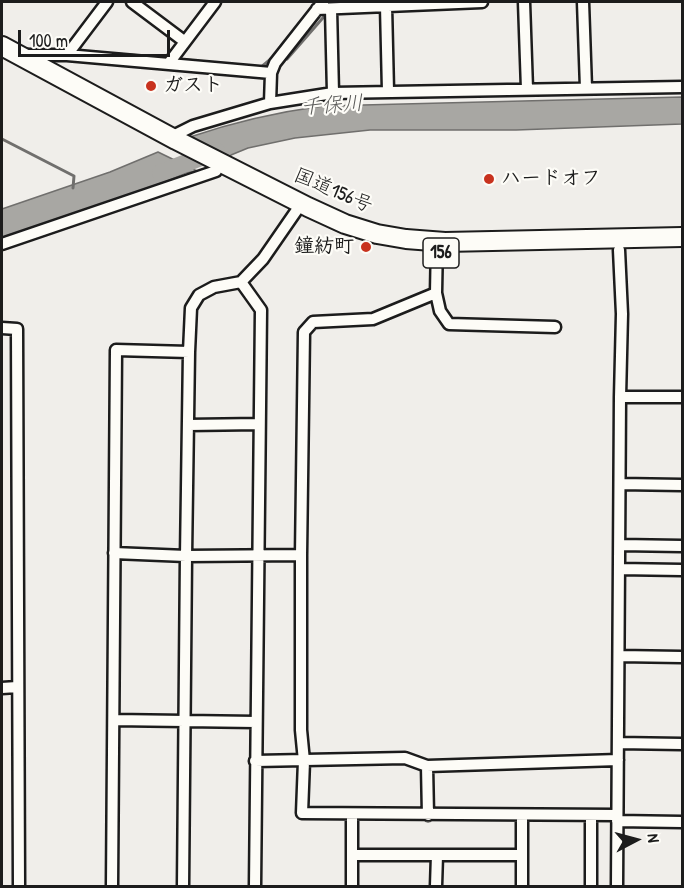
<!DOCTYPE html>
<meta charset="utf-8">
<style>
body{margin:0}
#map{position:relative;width:684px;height:888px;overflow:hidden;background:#f0eeea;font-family:"Patrick Hand",sans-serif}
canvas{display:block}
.frame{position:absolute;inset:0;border:3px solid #1c1c1c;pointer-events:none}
.north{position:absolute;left:606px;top:810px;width:60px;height:60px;-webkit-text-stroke:4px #fdfcf7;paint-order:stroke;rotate:84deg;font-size:16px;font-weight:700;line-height:24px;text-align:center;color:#1c1c1c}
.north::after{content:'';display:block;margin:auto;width:21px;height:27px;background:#1c1c1c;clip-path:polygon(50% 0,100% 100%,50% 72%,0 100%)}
.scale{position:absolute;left:18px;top:30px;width:152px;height:27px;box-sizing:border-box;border:3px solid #1c1c1c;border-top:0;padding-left:8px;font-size:18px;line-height:21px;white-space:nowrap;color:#1c1c1c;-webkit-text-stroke:4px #fdfcf7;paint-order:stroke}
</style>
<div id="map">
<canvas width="684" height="888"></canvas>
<div class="frame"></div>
<div class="north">N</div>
<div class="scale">100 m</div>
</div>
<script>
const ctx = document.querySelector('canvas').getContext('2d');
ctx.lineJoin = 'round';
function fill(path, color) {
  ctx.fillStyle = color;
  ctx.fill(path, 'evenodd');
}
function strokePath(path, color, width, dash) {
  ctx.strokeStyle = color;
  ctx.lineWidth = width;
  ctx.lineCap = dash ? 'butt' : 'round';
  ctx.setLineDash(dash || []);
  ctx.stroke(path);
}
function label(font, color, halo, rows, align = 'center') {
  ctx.font = font + ' "Patrick Hand","Klee One",sans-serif';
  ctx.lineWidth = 4.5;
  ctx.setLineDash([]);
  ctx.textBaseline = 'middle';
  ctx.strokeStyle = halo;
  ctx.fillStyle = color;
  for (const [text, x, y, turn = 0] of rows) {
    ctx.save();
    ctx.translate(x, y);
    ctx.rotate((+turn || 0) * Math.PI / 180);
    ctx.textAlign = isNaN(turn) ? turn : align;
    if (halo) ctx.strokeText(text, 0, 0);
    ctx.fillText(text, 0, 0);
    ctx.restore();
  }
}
const water = new Path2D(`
 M 682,97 L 682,124 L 516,130 L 370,130 L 295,138 L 248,148 L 231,155 L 230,157 L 190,137 C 234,122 278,112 323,106 Z
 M 158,152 L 197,171 L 185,173 L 121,200 L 2,239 L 2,209 L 110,172 Z`);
fill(water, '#a8a7a3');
strokePath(water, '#706f6d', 1.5);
strokePath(new Path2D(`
 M 24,49 L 45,50
 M 117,54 L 170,58
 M 283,58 L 287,59 L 328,12
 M 177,59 L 197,61
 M 260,68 L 272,58 L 274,58
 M 2,139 L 74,176 L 73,188`), '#706f6d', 3);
strokePath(new Path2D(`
 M 161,173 L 216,151`), '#a8a7a3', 18);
const minor = new Path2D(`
 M 132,2 L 184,41
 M 524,2 L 527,89
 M 583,2 L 586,88
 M 386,6 L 388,91
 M 317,9 L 482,2
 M 331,9 L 333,93
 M 26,55 L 67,55 L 271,73
 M 67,55 L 107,2
 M 169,63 L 215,2
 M 270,103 L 271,73 L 275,63 L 323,2
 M 171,137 L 193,126 L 270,103 L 333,93 L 682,87
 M 437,241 L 436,293 L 440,311 L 449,324 L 555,327
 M 2,244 L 216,171
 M 241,282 L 261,310 L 255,886
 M 436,293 L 373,319 L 313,322 L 304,332 L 301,555 L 301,730 L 304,761 L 302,813 L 617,815
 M 2,328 L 17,329 L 19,886
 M 620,397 L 682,397
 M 188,425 L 259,424
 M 620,484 L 682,485
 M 620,545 L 682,546
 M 114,553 L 186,556 L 301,555
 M 619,569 L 682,570
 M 619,656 L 682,657
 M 2,688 L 17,687
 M 114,720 L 256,722
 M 618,743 L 682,744
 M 255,761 L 405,758 L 427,766 L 618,760
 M 427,766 L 428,815
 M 617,821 L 682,822
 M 352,855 L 522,855
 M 112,886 L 116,350 L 189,352
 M 183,886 L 186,556 L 189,352 L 191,308 L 199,295 L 214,287 L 241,282 L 263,259 L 301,204
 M 352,886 L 352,814
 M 436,886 L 437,855
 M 522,886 L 522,815
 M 591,886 L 591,815
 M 617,886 L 620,397 L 622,314 L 619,250`);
const trunk = new Path2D(`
 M 2,46 L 176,140 L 308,207 L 345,224 L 377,234 L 406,239 L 445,242 L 682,237`);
strokePath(minor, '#1c1c1c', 15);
strokePath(trunk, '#1c1c1c', 22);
strokePath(minor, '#fdfcf7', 10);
strokePath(trunk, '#fdfcf7', 18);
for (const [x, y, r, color] of [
 [151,86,6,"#c8321e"],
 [489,179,6,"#c8321e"],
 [366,247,6,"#c8321e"]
]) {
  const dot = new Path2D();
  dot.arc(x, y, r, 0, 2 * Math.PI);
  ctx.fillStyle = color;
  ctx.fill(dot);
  strokePath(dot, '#fdfcf7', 2);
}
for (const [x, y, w] of [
 [441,253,36]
]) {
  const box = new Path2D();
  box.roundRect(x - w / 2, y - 15, w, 30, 4.5);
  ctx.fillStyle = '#fdfcf7';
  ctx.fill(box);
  strokePath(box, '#1c1c1c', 1.5);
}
label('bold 18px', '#1c1c1c', null, [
 ["156",441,253]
]);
label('bold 20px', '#1c1c1c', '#fdfcf7', [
 ["ガスト",163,86],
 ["ハードオフ",501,179],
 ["鐘紡町",354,247,"right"]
], 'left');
label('20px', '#1c1c1c', '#fdfcf7', [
 ["国道156号",333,191,23]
]);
label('italic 21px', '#5b5b59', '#fdfcf7', [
 ["千保川",332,106,-4]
]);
</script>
